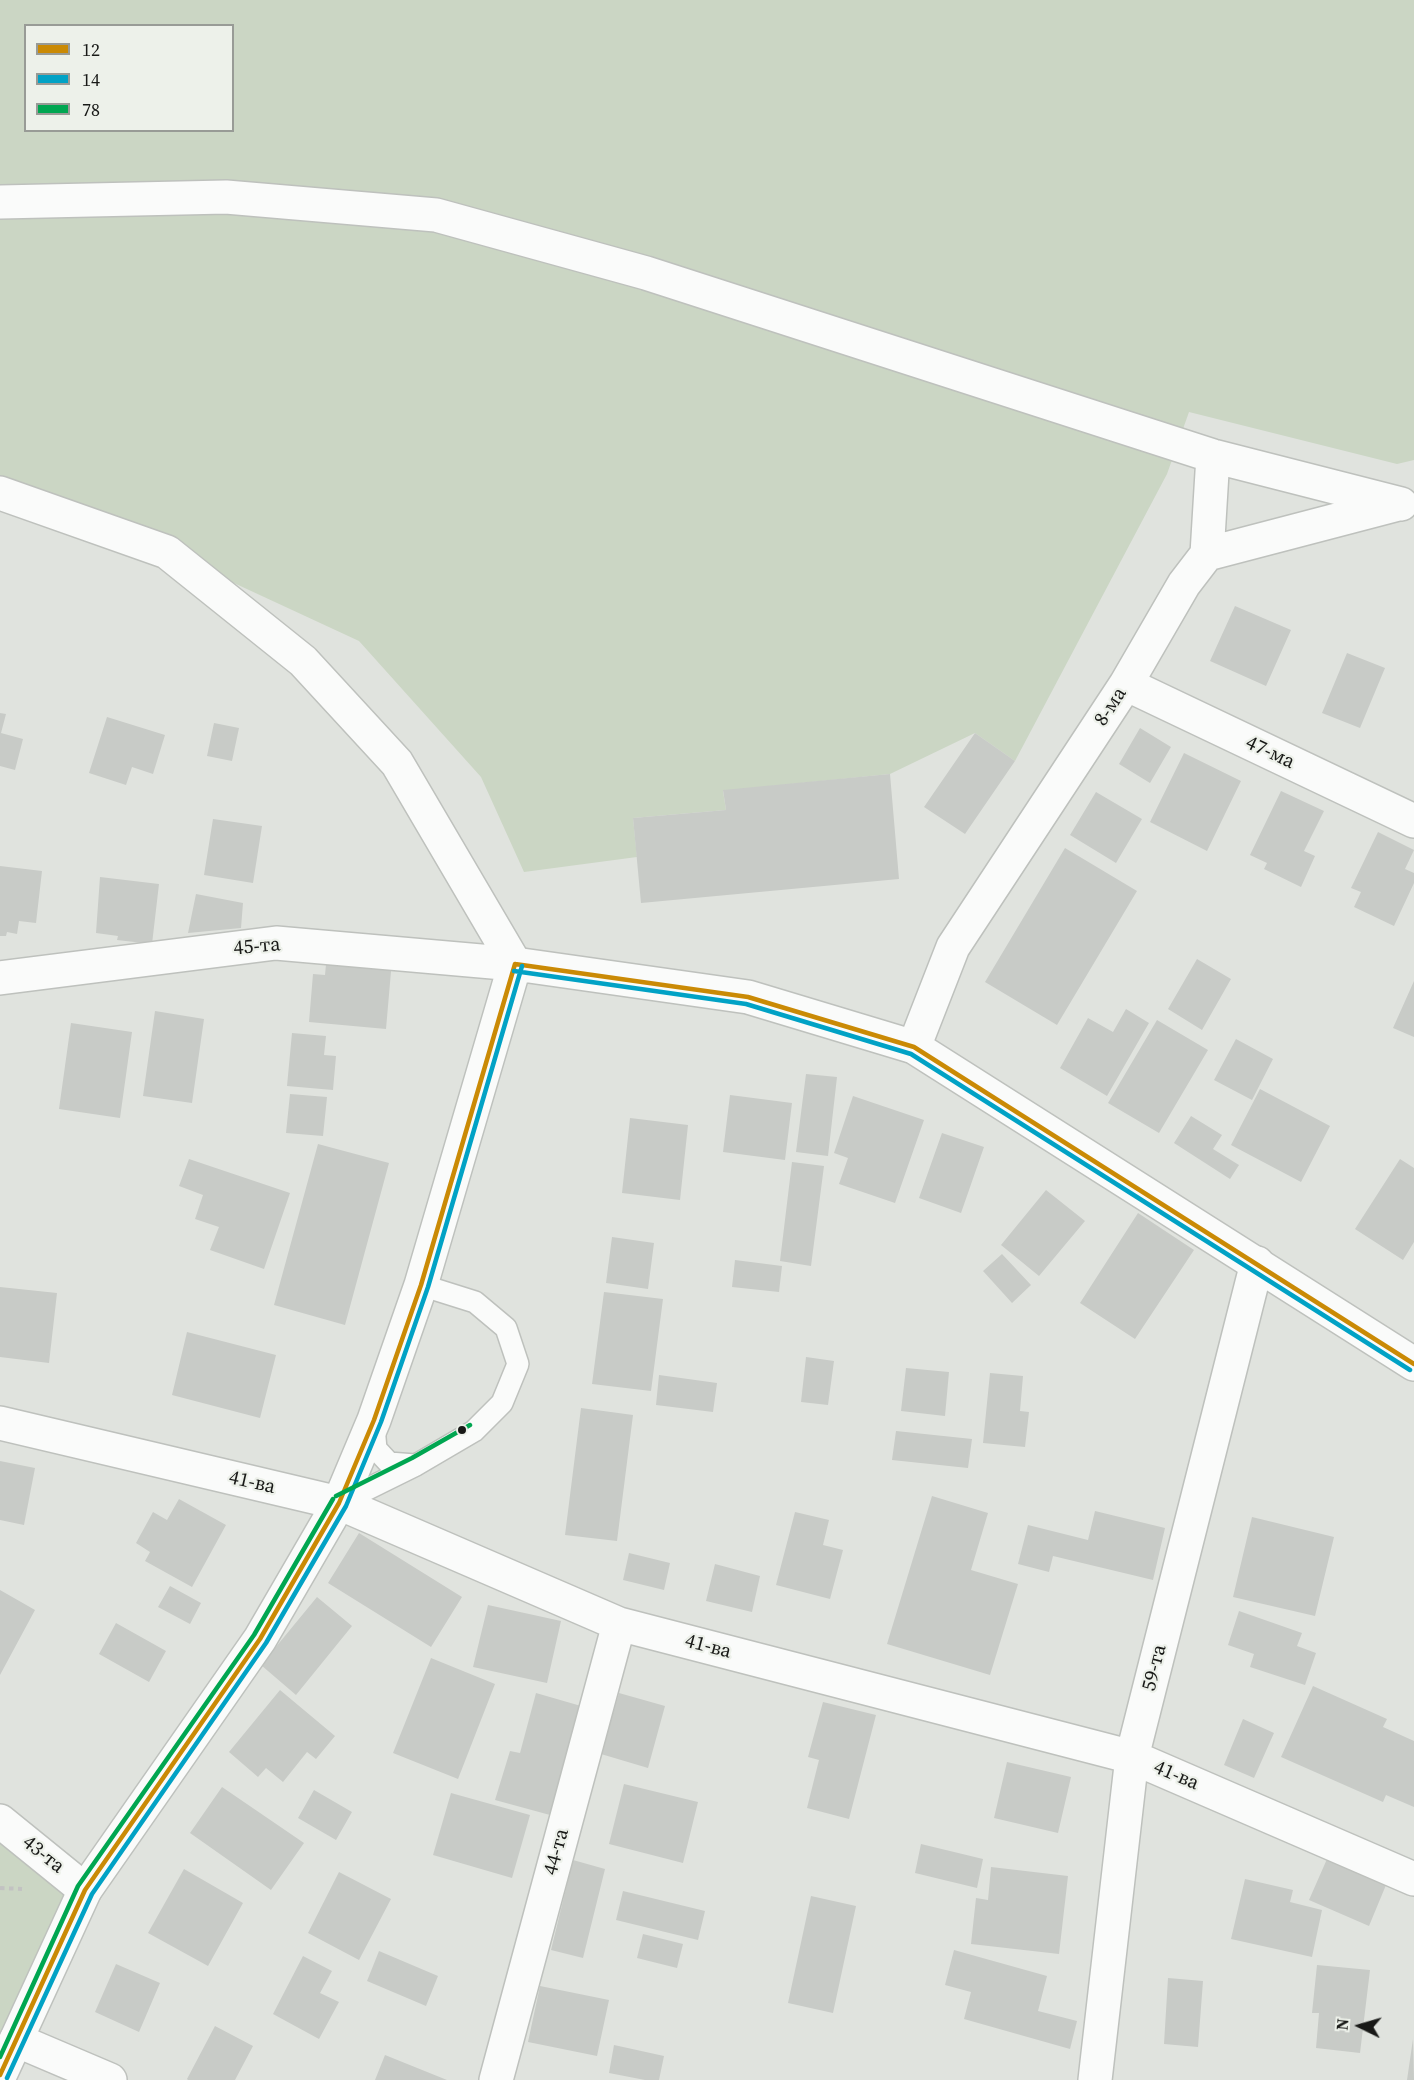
<!DOCTYPE html>
<meta charset="utf-8">
<style>
body{margin:0}
#map{position:relative;width:1414px;height:2080px;overflow:hidden;background:#e0e3de;font-family:"Source Serif 4",serif}
canvas{display:block}
.legend{position:absolute;left:24px;top:24px;width:210px;height:108px;box-sizing:border-box;background:#edf1ea;border:2px solid #989b96;margin:0;padding:8px 10px;list-style:none;font-size:18px;color:#181917}
.legend li{display:flex;align-items:center;gap:12px;height:30px}
.legend b{width:30px;border:2px solid #989b96}
.north{position:absolute;left:1330px;top:1996px;width:60px;height:60px;-webkit-text-stroke:4px #edf1ea;paint-order:stroke;rotate:275deg;font-size:16px;font-weight:700;line-height:24px;text-align:center;color:#181917}
.north::after{content:'';display:block;margin:auto;width:21px;height:27px;background:#181917;clip-path:polygon(50% 0,100% 100%,50% 72%,0 100%)}
</style>
<div id="map">
<canvas width="1414" height="2080"></canvas>
<ul class="legend">
<li><b style="height:8px;background:#ca8a05"></b>12</li>
<li><b style="height:8px;background:#01a2c5"></b>14</li>
<li><b style="height:8px;background:#00a651"></b>78</li>
</ul>
<div class="north">N</div>
</div>
<script>
const ctx = document.querySelector('canvas').getContext('2d');
ctx.lineJoin = 'round';
function fill(path, color) {
  ctx.fillStyle = color;
  ctx.fill(path, 'evenodd');
}
function strokePath(path, color, width, dash) {
  ctx.strokeStyle = color;
  ctx.lineWidth = width;
  ctx.lineCap = dash ? 'butt' : 'round';
  ctx.setLineDash(dash || []);
  ctx.stroke(path);
}
function label(font, color, halo, rows, align = 'center') {
  ctx.font = font + ' "Source Serif 4",serif';
  ctx.lineWidth = 4.5;
  ctx.setLineDash([]);
  ctx.textBaseline = 'middle';
  ctx.strokeStyle = halo;
  ctx.fillStyle = color;
  for (const [text, x, y, turn = 0] of rows) {
    ctx.save();
    ctx.translate(x, y);
    ctx.rotate((+turn || 0) * Math.PI / 180);
    ctx.textAlign = isNaN(turn) ? turn : align;
    if (halo) ctx.strokeText(text, 0, 0);
    ctx.fillText(text, 0, 0);
    ctx.restore();
  }
}
fill(new Path2D(`
 M 0,0 L 1414,0 L 1414,460 L 1397,464 L 1189,412 L 1167,474 L 1015,761 L 975,733 L 890,774 L 723,791 L 726,810 L 633,818 L 637,857 L 524,872 L 481,777 L 359,641 L 167,552 L 0,493 ZM 26,26 L 232,26 L 232,130 L 26,130 Z
 M 0,1821 L 85,1890 L 0,2075 Z`), '#cbd6c4');
fill(new Path2D(`
 M 1235,606 L 1291,630 L 1266,686 L 1210,661 Z
 M 1347,653 L 1385,668 L 1360,728 L 1322,713 Z
 M 0,713 L 6,714 L 1,733 L 23,739 L 15,770 L 0,766 Z
 M 107,717 L 165,735 L 153,774 L 132,767 L 126,785 L 89,773 Z
 M 214,723 L 239,728 L 232,761 L 207,756 Z
 M 1140,728 L 1171,747 L 1150,783 L 1119,764 Z
 M 975,733 L 1015,761 L 965,834 L 924,807 Z
 M 1184,753 L 1241,781 L 1207,851 L 1150,822 Z
 M 890,774 L 899,879 L 641,903 L 633,818 L 726,810 L 723,790 Z
 M 1281,791 L 1324,811 L 1304,851 L 1315,856 L 1301,887 L 1264,869 L 1267,863 L 1250,855 Z
 M 1096,792 L 1142,819 L 1116,863 L 1070,835 Z
 M 213,819 L 262,826 L 253,883 L 204,875 Z
 M 1378,832 L 1414,850 L 1405,869 L 1414,873 L 1414,883 L 1394,926 L 1354,907 L 1361,892 L 1351,888 Z
 M 1065,848 L 1137,891 L 1057,1025 L 985,982 Z
 M 0,866 L 42,871 L 36,923 L 19,921 L 17,934 L 7,932 L 6,936 L 0,936 Z
 M 100,877 L 159,884 L 152,944 L 117,940 L 118,936 L 96,933 Z
 M 196,894 L 243,903 L 241,928 L 188,933 Z
 M 327,954 L 392,960 L 386,1029 L 309,1022 L 313,974 L 325,975 Z
 M 1197,959 L 1231,979 L 1202,1030 L 1168,1009 Z
 M 1414,981 L 1414,1037 L 1393,1028 Z
 M 1126,1009 L 1149,1023 L 1107,1096 L 1060,1068 L 1088,1018 L 1113,1032 Z
 M 155,1011 L 204,1019 L 192,1103 L 143,1096 Z
 M 1157,1020 L 1208,1050 L 1159,1133 L 1108,1103 Z
 M 71,1023 L 132,1032 L 120,1118 L 59,1109 Z
 M 292,1033 L 326,1036 L 324,1055 L 336,1056 L 333,1090 L 287,1086 Z
 M 1236,1039 L 1273,1059 L 1252,1100 L 1214,1080 Z
 M 806,1074 L 837,1077 L 828,1156 L 796,1152 Z
 M 1260,1089 L 1330,1126 L 1301,1182 L 1231,1145 Z
 M 290,1094 L 327,1097 L 323,1136 L 286,1133 Z
 M 730,1095 L 792,1103 L 785,1160 L 723,1152 Z
 M 853,1096 L 924,1120 L 895,1203 L 839,1184 L 848,1158 L 834,1153 Z
 M 1191,1116 L 1222,1135 L 1213,1149 L 1239,1165 L 1230,1179 L 1174,1143 Z
 M 630,1118 L 688,1125 L 680,1200 L 622,1193 Z
 M 942,1133 L 984,1147 L 961,1213 L 919,1198 Z
 M 318,1144 L 389,1163 L 345,1325 L 274,1305 Z
 M 189,1159 L 290,1193 L 264,1269 L 210,1250 L 219,1227 L 195,1219 L 203,1195 L 179,1186 Z
 M 1400,1159 L 1414,1168 L 1414,1242 L 1403,1260 L 1355,1229 Z
 M 792,1162 L 824,1166 L 811,1266 L 780,1261 Z
 M 1046,1190 L 1085,1221 L 1039,1276 L 1001,1245 Z
 M 1138,1213 L 1194,1250 L 1135,1339 L 1080,1303 Z
 M 612,1237 L 654,1243 L 648,1289 L 606,1283 Z
 M 1002,1254 L 1031,1285 L 1012,1303 L 983,1271 Z
 M 735,1260 L 782,1266 L 779,1292 L 732,1287 Z
 M 0,1287 L 57,1293 L 49,1363 L 0,1357 Z
 M 604,1292 L 663,1299 L 651,1391 L 592,1384 Z
 M 187,1332 L 276,1355 L 260,1418 L 172,1395 Z
 M 806,1357 L 834,1361 L 828,1405 L 801,1402 Z
 M 906,1368 L 949,1372 L 945,1416 L 901,1411 Z
 M 990,1373 L 1023,1376 L 1020,1411 L 1029,1412 L 1025,1447 L 983,1443 Z
 M 659,1375 L 717,1383 L 713,1412 L 656,1405 Z
 M 581,1408 L 633,1415 L 617,1541 L 565,1535 Z
 M 896,1431 L 972,1439 L 968,1468 L 892,1460 Z
 M 0,1461 L 35,1468 L 24,1525 L 0,1520 Z
 M 932,1496 L 988,1513 L 971,1570 L 1018,1584 L 990,1675 L 887,1644 Z
 M 179,1499 L 226,1525 L 192,1587 L 145,1561 L 150,1552 L 136,1543 L 153,1512 L 167,1520 Z
 M 1095,1511 L 1165,1528 L 1153,1580 L 1053,1556 L 1049,1572 L 1018,1564 L 1028,1525 L 1088,1540 Z
 M 795,1512 L 829,1520 L 823,1545 L 843,1550 L 830,1599 L 776,1585 Z
 M 1252,1517 L 1334,1537 L 1315,1616 L 1233,1597 Z
 M 359,1533 L 462,1597 L 431,1647 L 328,1583 Z
 M 629,1553 L 670,1563 L 664,1590 L 623,1580 Z
 M 715,1564 L 760,1576 L 752,1612 L 706,1601 Z
 M 170,1586 L 201,1603 L 190,1624 L 158,1607 Z
 M 0,1590 L 35,1610 L 0,1675 Z
 M 317,1597 L 352,1626 L 296,1695 L 261,1665 Z
 M 488,1605 L 561,1621 L 547,1683 L 473,1667 Z
 M 1239,1611 L 1302,1633 L 1297,1646 L 1316,1653 L 1305,1685 L 1250,1667 L 1254,1654 L 1228,1645 Z
 M 116,1623 L 166,1651 L 149,1682 L 99,1654 Z
 M 431,1658 L 495,1684 L 458,1779 L 393,1753 Z
 M 1313,1686 L 1387,1719 L 1383,1727 L 1414,1741 L 1414,1807 L 1386,1795 L 1383,1802 L 1281,1757 Z
 M 280,1690 L 335,1736 L 316,1759 L 307,1752 L 283,1782 L 266,1768 L 258,1777 L 229,1752 Z
 M 536,1693 L 581,1706 L 550,1815 L 495,1800 L 510,1751 L 520,1753 Z
 M 619,1693 L 665,1706 L 648,1768 L 601,1754 Z
 M 823,1702 L 876,1715 L 849,1819 L 807,1808 L 819,1760 L 808,1757 Z
 M 1243,1719 L 1274,1733 L 1254,1778 L 1224,1765 Z
 M 1007,1762 L 1071,1777 L 1058,1833 L 994,1818 Z
 M 624,1784 L 698,1802 L 683,1863 L 609,1844 Z
 M 222,1787 L 304,1843 L 271,1890 L 190,1833 Z
 M 314,1790 L 352,1812 L 336,1840 L 298,1818 Z
 M 451,1793 L 530,1815 L 512,1878 L 433,1855 Z
 M 921,1844 L 983,1859 L 977,1888 L 915,1873 Z
 M 1327,1859 L 1386,1885 L 1369,1926 L 1309,1900 Z
 M 573,1860 L 605,1869 L 583,1958 L 551,1950 Z
 M 991,1867 L 1068,1876 L 1059,1954 L 971,1944 L 976,1898 L 988,1900 Z
 M 184,1869 L 243,1903 L 208,1966 L 148,1933 Z
 M 339,1872 L 391,1899 L 359,1960 L 308,1933 Z
 M 1245,1879 L 1293,1890 L 1290,1902 L 1322,1910 L 1312,1957 L 1231,1939 Z
 M 623,1891 L 705,1911 L 698,1940 L 616,1920 Z
 M 811,1896 L 856,1906 L 833,2013 L 788,2003 Z
 M 643,1934 L 683,1944 L 677,1968 L 637,1958 Z
 M 954,1950 L 1047,1976 L 1038,2011 L 1077,2021 L 1070,2049 L 964,2019 L 971,1992 L 945,1985 Z
 M 379,1951 L 438,1976 L 426,2006 L 367,1981 Z
 M 303,1956 L 332,1971 L 320,1993 L 339,2002 L 319,2039 L 273,2014 Z
 M 116,1964 L 160,1983 L 139,2032 L 95,2012 Z
 M 1317,1965 L 1370,1970 L 1360,2053 L 1316,2048 L 1319,2013 L 1312,2013 Z
 M 1168,1978 L 1203,1981 L 1198,2047 L 1164,2044 Z
 M 540,1986 L 609,2000 L 597,2056 L 528,2042 Z
 M 215,2026 L 253,2046 L 235,2080 L 188,2080 L 187,2079 Z
 M 1413,2039 L 1414,2080 L 1407,2080 Z
 M 614,2045 L 664,2056 L 659,2080 L 645,2080 L 609,2073 Z
 M 385,2055 L 447,2080 L 375,2080 Z`), '#c8cbc7');
const service = new Path2D(`
 M 374,1427 L 376,1449 L 389,1463 L 415,1465
 M 339,1503 L 416,1465 L 474,1431 L 502,1403 L 518,1364 L 506,1328 L 475,1302 L 421,1285`);
const minor = new Path2D(`
 M 0,202 L 226,197 L 436,215 L 646,273 L 1213,456 L 1401,504
 M 0,493 L 167,552 L 303,661 L 397,763 L 515,964
 M 1207,554 L 1213,456
 M 1126,684 L 1414,821
 M 0,978 L 276,943 L 515,964
 M 914,1047 L 953,947 L 1126,684 L 1184,584 L 1207,554 L 1398,504
 M 0,1423 L 339,1503 L 619,1624 L 1132,1757 L 1414,1879
 M 0,1821 L 85,1890
 M 16,2040 L 110,2080
 M 496,2080 L 619,1624
 M 1095,2080 L 1132,1757 L 1257,1263`);
const tertiary = new Path2D(`
 M 0,2075 L 85,1890 L 260,1639 L 339,1503 L 374,1420 L 421,1285 L 515,964 L 748,997 L 914,1047 L 1414,1364`);
strokePath(service, '#bec1bd', 24);
strokePath(minor, '#bec1bd', 36);
strokePath(tertiary, '#bec1bd', 36);
strokePath(new Path2D(`
 M 0,1888 L 22,1889`), '#c2c2c2', 4, [4.5, 4.5]);
strokePath(service, '#fafbfa', 21);
strokePath(minor, '#fafbfa', 33);
strokePath(tertiary, '#fafbfa', 33);
strokePath(new Path2D(`
 M 515,964 L 748,997 L 914,1047 L 1414,1364
 M 0,2075 L 85,1890 L 260,1639 L 339,1503 L 374,1420 L 421,1285 L 515,964`), '#ca8a05', 4.5);
strokePath(new Path2D(`
 M 514,971 L 746,1004 L 911,1054 L 1410,1370
 M 7,2078 L 92,1894 L 266,1643 L 346,1506 L 381,1422 L 428,1287 L 522,966`), '#01a2c5', 4.5);
strokePath(new Path2D(`
 M 336,1496 L 412,1458 L 470,1425
 M 0,2057 L 78,1886 L 254,1635 L 333,1499`), '#00a651', 4.5);
for (const [x, y, r, color] of [
 [462,1430,5,"#181917"]
]) {
  const dot = new Path2D();
  dot.arc(x, y, r, 0, 2 * Math.PI);
  ctx.fillStyle = color;
  ctx.fill(dot);
  strokePath(dot, '#edf1ea', 2);
}
label('20px', '#181917', '#edf1ea', [
 ["8-ма",1111,707,-57],
 ["47-ма",1270,753,25],
 ["45-та",257,947,-5],
 ["41-ва",252,1483,13],
 ["41-ва",708,1647,15],
 ["59-та",1155,1668,-76],
 ["41-ва",1176,1776,23],
 ["44-та",557,1852,-75],
 ["43-та",43,1855,39]
]);
</script>
